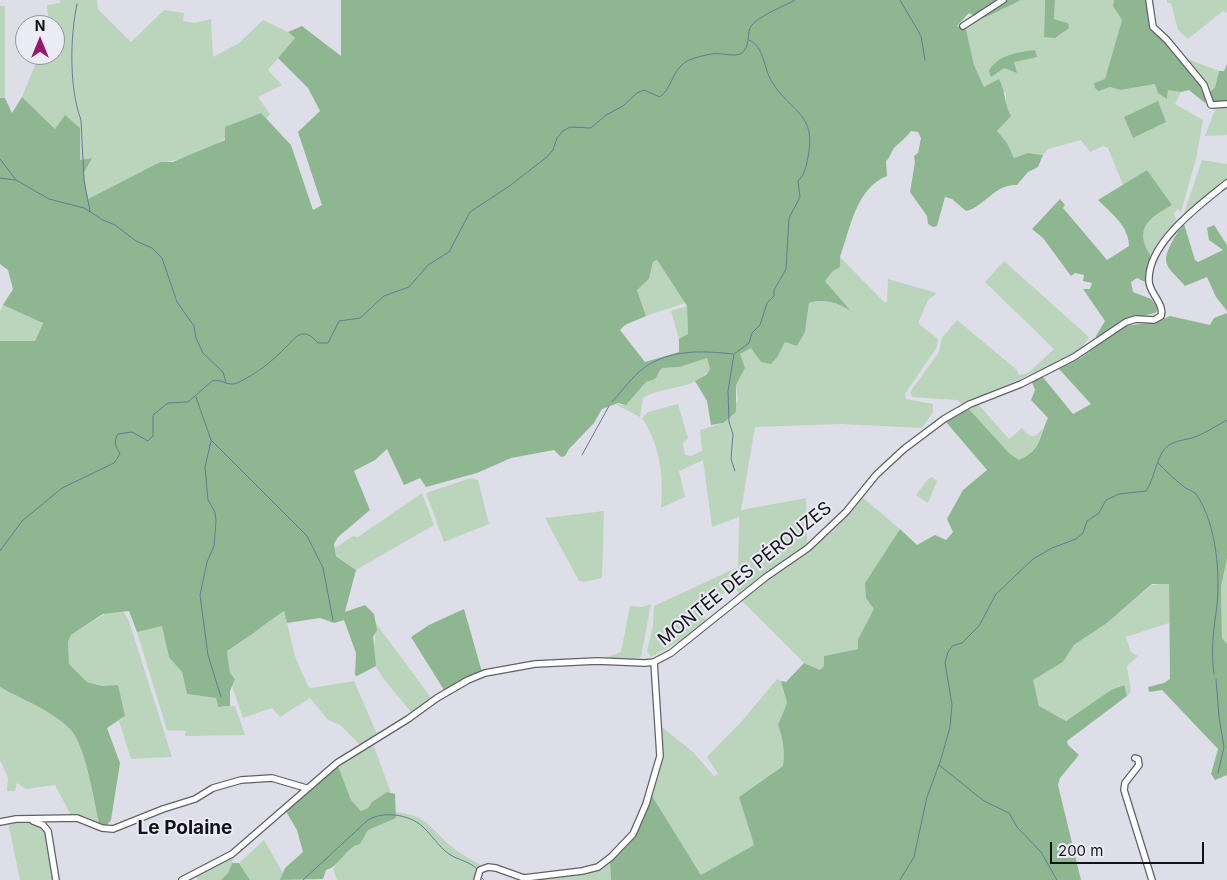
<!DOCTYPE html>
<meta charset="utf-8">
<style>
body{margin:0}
#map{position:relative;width:1227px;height:880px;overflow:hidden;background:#dedee8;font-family:Inter,sans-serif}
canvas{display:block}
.north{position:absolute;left:15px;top:15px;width:50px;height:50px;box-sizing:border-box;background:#ebebf5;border:1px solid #95959c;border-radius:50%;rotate:0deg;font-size:14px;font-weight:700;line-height:20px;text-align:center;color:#131317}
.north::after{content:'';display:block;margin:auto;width:18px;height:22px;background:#9b1669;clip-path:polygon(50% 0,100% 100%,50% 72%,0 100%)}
.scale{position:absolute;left:1050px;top:842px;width:154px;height:22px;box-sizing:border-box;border:2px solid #131317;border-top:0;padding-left:6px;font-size:15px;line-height:18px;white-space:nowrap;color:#131317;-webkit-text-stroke:4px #ebebf5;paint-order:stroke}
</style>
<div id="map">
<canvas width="1227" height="880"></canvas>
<div class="north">N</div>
<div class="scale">200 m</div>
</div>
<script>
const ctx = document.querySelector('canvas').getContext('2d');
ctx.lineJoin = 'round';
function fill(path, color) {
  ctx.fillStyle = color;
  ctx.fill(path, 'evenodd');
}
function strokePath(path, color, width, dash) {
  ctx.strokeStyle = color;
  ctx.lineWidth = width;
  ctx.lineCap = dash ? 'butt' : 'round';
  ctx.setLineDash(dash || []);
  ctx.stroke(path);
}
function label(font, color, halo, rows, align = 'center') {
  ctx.font = font + ' Inter,sans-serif';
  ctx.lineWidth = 4;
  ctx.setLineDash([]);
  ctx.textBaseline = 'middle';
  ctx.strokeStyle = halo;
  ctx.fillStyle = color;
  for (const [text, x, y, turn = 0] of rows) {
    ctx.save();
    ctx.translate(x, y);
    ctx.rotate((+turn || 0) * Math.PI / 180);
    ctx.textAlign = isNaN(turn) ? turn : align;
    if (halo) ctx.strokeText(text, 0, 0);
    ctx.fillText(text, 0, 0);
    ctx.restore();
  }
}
fill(new Path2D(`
 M 60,0 L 97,0 L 98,9 L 131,42 L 164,10 L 184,13 L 183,21 L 195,23 L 211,19 L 213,57 L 239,43 L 263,20 L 288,32 L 295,38 L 268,70 L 282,85 L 258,97 L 270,114 L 266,119 L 261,113 C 233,134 195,162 160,162 L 88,199 L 84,173 L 91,159 L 80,161 L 55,129 L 22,97 L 39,55 L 55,55 L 55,25 L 49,25 L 47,5 L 60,3 Z
 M 1021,0 L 1045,0 L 1044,36 L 1068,23 L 1054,19 L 1055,0 L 1114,0 L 1113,6 L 1122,20 L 1105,80 L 1099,91 L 1110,87 L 1120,90 L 1155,84 L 1167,98 L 1168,89 L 1181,92 L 1175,104 L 1203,120 L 1196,159 L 1181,212 L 1178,209 L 1174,214 L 1177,222 L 1157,246 L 1152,258 C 1149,254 1144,248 1143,244 C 1138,225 1158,213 1171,204 L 1147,170 L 1123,185 L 1108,148 L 1103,146 L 1090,152 L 1081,140 L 1048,149 L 1043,155 L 1028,153 L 1014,158 L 1007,143 L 996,131 L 1006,108 L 1006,93 L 984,87 L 974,65 L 964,29 L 978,18 Z
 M 1167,0 L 1227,0 L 1227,13 L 1223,11 L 1188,39 L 1178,30 L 1171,3 L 1167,3 Z
 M 0,6 L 5,6 L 5,98 L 0,98 Z
 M 1185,58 L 1219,71 L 1215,87 L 1210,92 L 1207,84 Z
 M 1216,107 L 1227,107 L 1227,135 L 1205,136 Z
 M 1202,160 L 1227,164 L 1227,180 L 1184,213 Z
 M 840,257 L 885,303 L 887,301 L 888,279 L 937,293 L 928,300 L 919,321 L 919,324 L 938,339 L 937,347 L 905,394 L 906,399 L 933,404 L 933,412 L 922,428 L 840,424 L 755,427 L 741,510 L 806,498 L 807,545 L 739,595 L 736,588 L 701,603 L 706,621 L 685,638 L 651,657 L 647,651 L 653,625 L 654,606 L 738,567 L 739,517 L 712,527 L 703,460 L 679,471 L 685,497 L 661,508 C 664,477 660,445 642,418 L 648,412 L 678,404 L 688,438 L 683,443 L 685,455 L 691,456 L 702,451 L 700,430 L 723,423 L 738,400 L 736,385 L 745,368 L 739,355 L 751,347 L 761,362 L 778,356 L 785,342 L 805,332 L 809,303 C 824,298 838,303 851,311 L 825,281 L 833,271 L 840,266 Z
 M 657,260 L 685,303 L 646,316 L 637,290 L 649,279 L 653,262 Z
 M 1004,261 L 1089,337 L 1081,349 L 1068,357 L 963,405 L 957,400 L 912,397 L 910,392 L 939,352 L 942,338 L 957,320 L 1017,370 L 1019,375 L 1028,373 L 1054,349 L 985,282 Z
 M 3,305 L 43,322 L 35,341 L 0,341 L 0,311 Z
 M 687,306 L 688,335 L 679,339 L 671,311 Z
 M 707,358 L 710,369 C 695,391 663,385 643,398 L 640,417 L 615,404 L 626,405 L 646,382 L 660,373 L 662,368 L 680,367 Z
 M 978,404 L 1009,439 L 1022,428 C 1030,439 1035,439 1043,428 C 1038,445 1035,452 1019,460 L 1009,453 L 969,409 Z
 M 932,477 L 937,481 L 928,503 L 916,495 L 928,479 Z
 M 471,478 L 478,480 L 489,524 L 444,542 L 426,493 Z
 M 422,493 L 434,525 L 356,570 L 336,555 L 335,548 L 353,536 L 358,537 Z
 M 862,497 L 900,529 L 865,583 L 875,609 L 858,639 L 858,649 L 824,656 L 824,666 L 820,670 L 804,663 L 742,601 C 781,566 833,542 862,497 Z
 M 604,511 L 602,578 L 584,582 L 579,581 L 545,518 Z
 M 1227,559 L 1227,644 L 1222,639 L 1221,587 Z
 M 1169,583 L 1169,623 L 1126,637 L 1131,652 L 1138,656 L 1127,666 L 1131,692 L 1127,696 L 1123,685 L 1111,690 L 1066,721 L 1039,706 L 1032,680 L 1063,662 L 1074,645 L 1107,623 L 1152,585 Z
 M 651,604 L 641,657 L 628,660 L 605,658 L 621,652 L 630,606 L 642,607 Z
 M 110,611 L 123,611 L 129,621 L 172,757 L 131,759 L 119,721 L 125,716 L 102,686 L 87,682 L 69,664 L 68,642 L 71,635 Z
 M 284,611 L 296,659 L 308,686 L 311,688 L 354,681 L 377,734 L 360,745 L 340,725 L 328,720 L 310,698 L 280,717 L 272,708 L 243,718 L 232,686 L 235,679 L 230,673 L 227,651 L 242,642 L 257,628 Z
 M 375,622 L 432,699 L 412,714 C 404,702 380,677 376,666 C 370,651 378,635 375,622 Z
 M 162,625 L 169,656 L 182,672 L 187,694 L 216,698 L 218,707 L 235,706 L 245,735 L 188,736 L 185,736 L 186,731 L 167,730 L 137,632 Z
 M 777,679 L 781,681 L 787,703 L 778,725 C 783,739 785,751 783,766 L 739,797 L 754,845 L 701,875 L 652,796 L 662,762 L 662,727 L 693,752 L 714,776 L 718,774 L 707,757 L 742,721 Z
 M 0,687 C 23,700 49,709 69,728 C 85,742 94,801 99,823 L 85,816 L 71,815 L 55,785 L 26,789 L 17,783 L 15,791 L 7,791 L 8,778 L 0,760 Z
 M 373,744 L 391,793 L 387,792 L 369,808 L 361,811 L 351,800 L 338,766 Z
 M 396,812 C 430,817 427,826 451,846 C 460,854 471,859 481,865 L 474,880 L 337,880 L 333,869 L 351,846 L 360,843 L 368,830 L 396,818 Z
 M 8,822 L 30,823 L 44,830 L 54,880 L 20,880 Z
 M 264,840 L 283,873 L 280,880 L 250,880 L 239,863 Z
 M 234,857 L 228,873 L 221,880 L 198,880 L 196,877 Z
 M 610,862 L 611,880 L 537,880 L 592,872 Z`), '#bbd5bd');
fill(new Path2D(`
 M 341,0 L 1021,0 L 986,17 L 980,19 L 969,13 L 957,26 L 966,30 L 974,65 L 984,87 L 999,79 C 1006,92 1004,105 1011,116 L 997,131 L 1007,143 L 1014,158 L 1028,153 L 1043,155 L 1038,167 L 1028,172 L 1017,185 C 996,183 985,206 966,211 L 952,199 L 945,197 L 937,226 L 933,227 L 928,224 L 927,216 L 910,192 L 915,162 L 914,156 L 918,153 L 921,138 L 918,132 L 911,131 C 906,138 901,141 895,147 C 891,151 891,157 886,161 L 887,176 C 856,188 850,229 840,257 L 840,267 L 833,271 L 825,281 L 851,311 C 838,303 824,298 809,303 L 805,332 L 797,346 L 785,342 L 778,356 L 771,364 L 761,362 L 751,348 L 740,354 L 745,368 L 736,385 L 736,412 L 723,423 L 711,425 L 707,401 L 695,381 L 706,375 L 710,369 L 707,358 L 680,367 L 662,368 L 655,379 L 646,382 L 626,405 L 618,403 L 602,409 L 594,423 L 569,449 L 565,456 L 561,457 L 554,450 L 511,458 L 477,473 L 426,487 L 420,478 L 404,485 L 387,449 L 375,460 L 354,471 L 370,510 L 338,537 L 334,544 L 336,556 L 356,570 L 345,612 L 365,605 L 374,614 L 377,630 L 373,637 L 376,666 L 357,676 L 355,675 L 356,653 L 344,620 L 334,623 L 320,618 L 287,623 L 284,611 C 264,624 247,639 227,651 L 230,673 L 235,679 L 230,691 L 230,706 L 218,707 L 216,698 L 187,694 L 182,672 L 169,657 L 162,626 L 137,632 L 129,611 L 103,614 L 71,635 L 68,642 L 69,664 L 87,682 L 102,686 L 118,685 L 125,716 L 107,728 L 120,763 L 111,820 L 106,826 L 99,823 C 94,801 85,742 69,728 C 49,709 23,700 0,687 L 0,341 L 35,341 L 43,323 L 3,305 L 13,289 L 8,270 L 0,264 L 0,98 L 5,98 L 12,113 L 22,97 L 55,129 L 65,115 L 80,128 L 80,160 L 92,158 L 84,173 L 88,199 L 160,162 L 173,162 L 225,140 L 225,127 L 261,113 L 291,145 L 313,210 L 322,205 L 298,132 L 320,111 L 308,88 L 278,58 L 295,38 L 288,32 L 302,26 L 341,56 ZM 657,260 L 687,306 L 688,334 L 679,339 L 679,352 L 645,362 L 620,330 L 625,325 L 646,316 L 637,290 L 649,279 L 653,262 Z
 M 1045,0 L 1055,0 L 1054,19 L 1068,23 L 1069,28 L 1055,38 L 1044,37 Z
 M 1114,0 L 1148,0 C 1148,9 1146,19 1150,27 C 1153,35 1160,37 1166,43 C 1181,58 1200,79 1206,99 L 1205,103 L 1189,90 L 1181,92 L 1168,90 L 1167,99 L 1158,93 L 1155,84 L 1120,90 L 1110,87 L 1099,91 L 1095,88 L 1094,83 L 1105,79 L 1122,20 L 1113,6 Z
 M 1035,50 L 1037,57 L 1014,62 L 1017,73 L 1004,68 L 991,77 L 989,71 C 997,55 1018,52 1035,50 Z
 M 1227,64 L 1227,102 L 1212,102 L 1210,92 L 1215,87 L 1219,71 L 1224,71 Z
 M 1158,101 L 1166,122 L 1133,138 L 1124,117 Z
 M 1147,170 L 1172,205 C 1147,219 1133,230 1152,258 L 1145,282 L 1137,278 L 1131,282 L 1133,292 L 1151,299 L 1159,309 L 1155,313 L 1121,321 L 1097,338 L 1096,336 L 1105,321 L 1083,289 L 1090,289 L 1092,283 L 1083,281 L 1084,275 L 1075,273 L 1071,276 L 1043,238 L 1032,229 L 1060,199 L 1065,205 L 1063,208 L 1107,260 L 1129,246 C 1129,226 1111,213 1098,200 Z
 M 1184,224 L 1195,260 L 1198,262 L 1223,250 L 1209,240 L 1207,228 L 1214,225 L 1227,245 L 1227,311 L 1216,297 L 1207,277 L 1185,286 C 1171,269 1159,266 1171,244 C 1175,236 1178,231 1184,224 Z
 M 1227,313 L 1227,559 L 1221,587 L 1222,638 L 1227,644 L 1227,775 L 1215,780 L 1211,774 L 1218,749 L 1162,690 L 1149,692 L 1148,687 L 1164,683 L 1170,679 L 1169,584 L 1152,584 L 1107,623 L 1074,645 L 1063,662 L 1033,680 L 1039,706 L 1066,721 L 1111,690 L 1124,685 L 1127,696 L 1067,741 L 1068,745 L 1079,755 L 1060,778 L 1058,785 L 1081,880 L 611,880 L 610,862 C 634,844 643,824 652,796 L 701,875 L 754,845 L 739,797 L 783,766 C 785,751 783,739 778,725 L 787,703 L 781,681 L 786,682 L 804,663 L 820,670 L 824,666 L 824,656 L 858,649 L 858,639 L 874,609 L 866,598 L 865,583 L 900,529 L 917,545 L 935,535 L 946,540 L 953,532 L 947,519 L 963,490 L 987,470 L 946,422 L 969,409 L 1009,453 L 1019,460 C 1042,449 1038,439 1048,418 L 1031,400 L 1035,390 L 1032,382 L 1042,376 L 1073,414 L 1091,404 L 1059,369 L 1081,358 L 1124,326 L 1156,322 L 1170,316 L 1210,325 L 1214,318 Z
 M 464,609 L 482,672 L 444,690 L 411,637 L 429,625 Z
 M 338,766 L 351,800 L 361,811 L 368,808 L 372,802 L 387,792 L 395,794 L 396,818 L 368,830 L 360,844 C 344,848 341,866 326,870 L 323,879 L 280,880 L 285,868 L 303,852 L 297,830 L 285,810 Z
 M 232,863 L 239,863 L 250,880 L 221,880 L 228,873 Z`), '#8eb791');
strokePath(new Path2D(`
 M 900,0 L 921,36 L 925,60
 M 77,4 C 70,37 69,88 81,120 L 84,181 L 90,211
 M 0,159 L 16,180 L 49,199 L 84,208 L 103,220 L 115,225 L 136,241 L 152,248 L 162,258 L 177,302 L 194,326 L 196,338 L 203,353 L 223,372 L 226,383
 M 0,178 L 15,180
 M 196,397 L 211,440 L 307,536 L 323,568 L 333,620
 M 612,402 C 624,389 635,372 650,364 C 676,349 705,351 733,354
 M 211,441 L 205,467 L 208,500 L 215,512 L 216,521 L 214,546 L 207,562 L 200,595 L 208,655 L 221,697
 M 582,455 L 609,406
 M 1158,463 C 1166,471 1174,479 1183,486 C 1187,490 1192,490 1196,494 C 1217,524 1221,577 1216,613 C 1213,633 1211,653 1214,674
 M 735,471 L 731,459 L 733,434 L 729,422 L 728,391 L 734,354 L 749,343 L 752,333 L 760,325 L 767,303 L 774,296 L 774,290 L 786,269 L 789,218 L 800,197 L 798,181 C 805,174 806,167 808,157 C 817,113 791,113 772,82 C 763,68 765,47 749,40
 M 0,551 L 22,521 L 62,488 L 114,463 L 120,454 C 116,446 113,442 118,434 L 132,432 L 148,441 L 153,436 L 153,415 L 168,403 L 188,402 L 212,381 C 221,378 227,387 237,383 C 255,375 274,360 287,346 C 291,342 296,335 302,334 C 309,333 313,338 318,343 L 328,343 L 339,321 L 360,318 L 384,296 L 409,287 L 428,265 L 449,252 L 470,212 L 508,187 L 547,157 L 553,150 L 557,138 L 563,131 L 570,127 L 591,128 L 606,115 L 623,106 L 637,93 L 644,90 L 660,97 C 672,88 672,70 687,61 C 693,58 705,55 712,54 C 721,52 734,58 742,53 C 750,46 747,36 750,28 C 755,17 785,6 795,0
 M 1216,679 L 1219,717 L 1224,747 L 1218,773
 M 939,765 L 984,801 L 1009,813 L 1017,827 L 1041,852 L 1057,880
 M 481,877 L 484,880
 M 303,880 L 368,820 C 383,811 408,814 422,826 C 432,835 438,846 449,854 C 458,860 468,861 476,868
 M 900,880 L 914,857 L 927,797 L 941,759 L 950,727 L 952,705 L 945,663 L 948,652 L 952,646 L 962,643 L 979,626 L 996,594 L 1033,559 L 1052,548 L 1076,539 L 1083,533 L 1087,521 L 1099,513 L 1106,500 L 1119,494 L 1146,491 C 1154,479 1155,464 1163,451 C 1171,440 1183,441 1195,437 C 1206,433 1217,425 1227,420`), '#647b98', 1);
const street = new Path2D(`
 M 1149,0 L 1153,27 L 1167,40 L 1204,85 L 1211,105 L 1227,104
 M 963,26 L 1003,0
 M 1135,758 L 1138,759 L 1139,765 L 1125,783 L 1124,790 L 1152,880
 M 33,821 L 43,825 L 48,831 L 56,880
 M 0,822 L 16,819 L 77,818 L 102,828 L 113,829 L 163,809 L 195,799 L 213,788 L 241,780 L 272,778 L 306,788
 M 182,880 L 232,854 L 337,763 L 408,719 L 437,698 L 468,680 L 485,673 L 535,664 L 597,661 L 645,663 L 654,662 L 671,653 L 766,577 L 808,548 L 846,512 L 876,475 L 904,449 L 944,419 L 970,404 L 1021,384 L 1074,357 L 1126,322 L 1136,319 L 1154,320 L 1161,316 C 1165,304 1149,293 1149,281 C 1147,243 1201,204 1227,183
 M 477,880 L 480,870 L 488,867 L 496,868 L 524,878 L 582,871 L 598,867 L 611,857 L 633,834 L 646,804 L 660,756 L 654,662`);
strokePath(street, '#606068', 8);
strokePath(street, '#fff', 5.5);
label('18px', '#131317', '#ebebf5', [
 ["MONTÉE DES PÉROUZES",745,574,-39]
]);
label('bold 19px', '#131317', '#ebebf5', [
 ["Le Polaine",185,828]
]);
</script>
